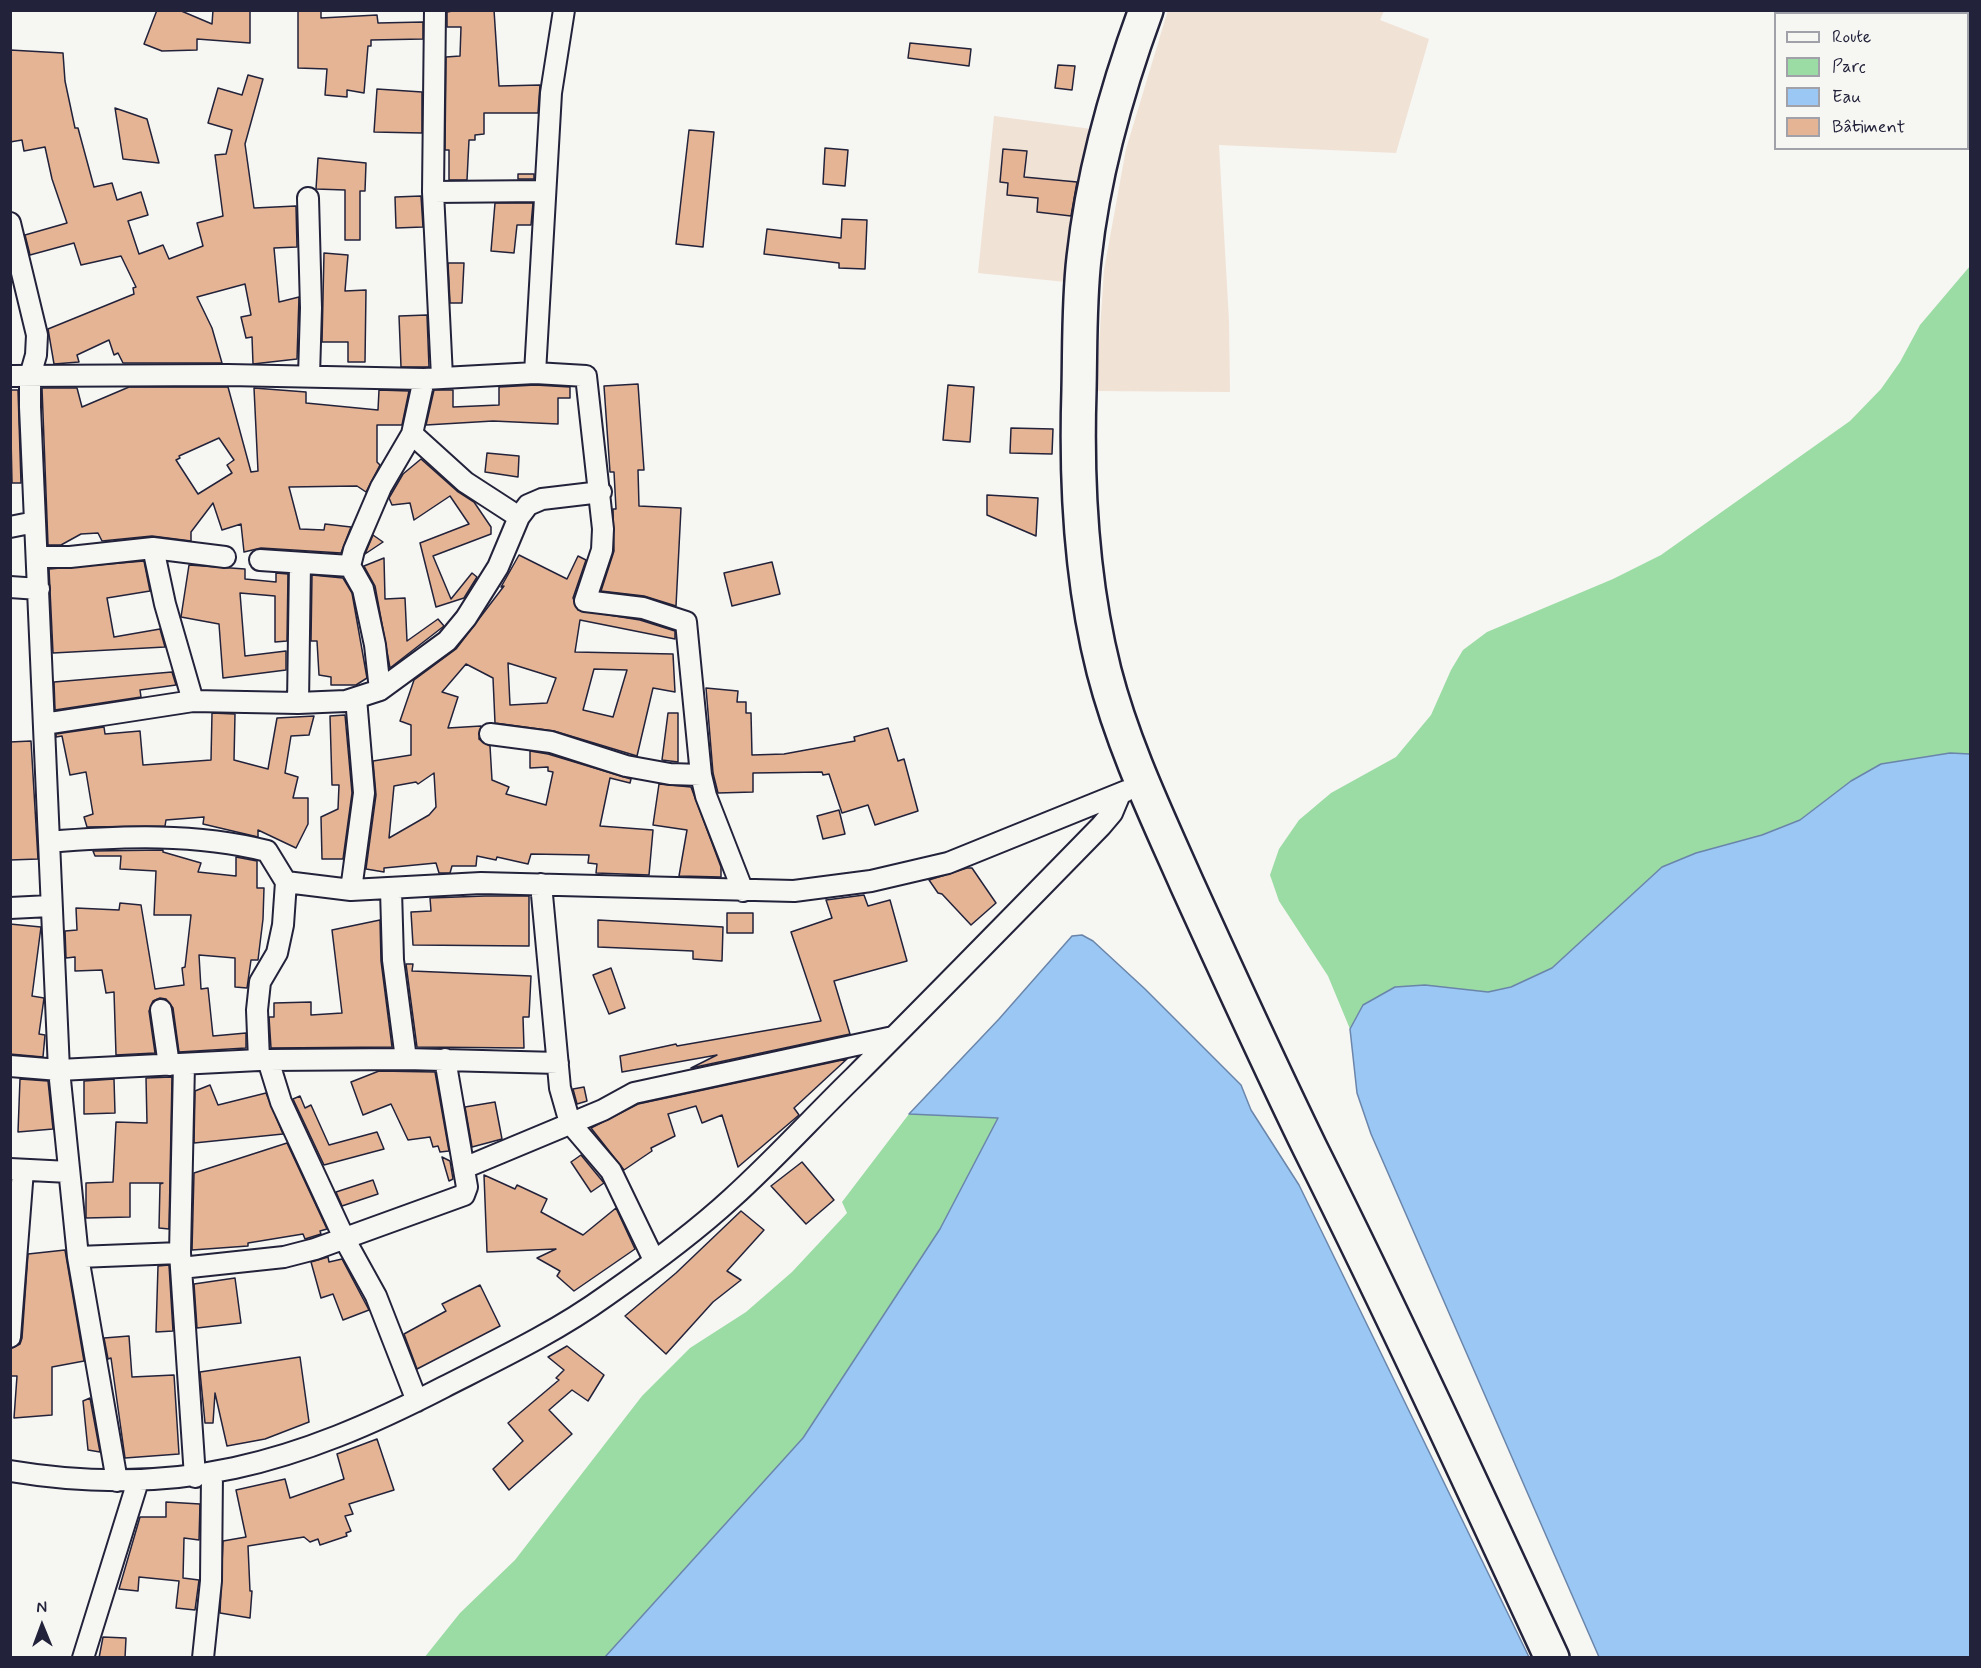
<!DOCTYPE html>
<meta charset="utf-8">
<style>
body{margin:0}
#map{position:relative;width:1981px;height:1668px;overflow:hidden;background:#f6f6f2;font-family:Mynerve,sans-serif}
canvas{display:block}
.frame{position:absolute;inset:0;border:12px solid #22223b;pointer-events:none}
.legend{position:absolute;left:1774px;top:12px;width:195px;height:138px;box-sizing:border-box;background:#f6f6f2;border:2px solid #a1a1a9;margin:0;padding:8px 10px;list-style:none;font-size:18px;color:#22223b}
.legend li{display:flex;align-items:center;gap:12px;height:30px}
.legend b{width:30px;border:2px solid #a1a1a9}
.north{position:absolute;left:12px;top:1596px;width:60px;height:60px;-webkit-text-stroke:4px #f6f6f2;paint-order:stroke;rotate:359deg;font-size:16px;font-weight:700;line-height:24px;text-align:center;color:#22223b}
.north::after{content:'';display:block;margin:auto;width:21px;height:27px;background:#22223b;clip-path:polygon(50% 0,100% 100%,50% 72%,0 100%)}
</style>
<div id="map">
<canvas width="1981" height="1668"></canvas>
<div class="frame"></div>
<ul class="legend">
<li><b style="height:8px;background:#f6f6f2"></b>Route</li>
<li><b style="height:16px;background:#9bdba4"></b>Parc</li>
<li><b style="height:16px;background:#9ac7f4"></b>Eau</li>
<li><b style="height:16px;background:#e4b495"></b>Bâtiment</li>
</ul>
<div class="north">N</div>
</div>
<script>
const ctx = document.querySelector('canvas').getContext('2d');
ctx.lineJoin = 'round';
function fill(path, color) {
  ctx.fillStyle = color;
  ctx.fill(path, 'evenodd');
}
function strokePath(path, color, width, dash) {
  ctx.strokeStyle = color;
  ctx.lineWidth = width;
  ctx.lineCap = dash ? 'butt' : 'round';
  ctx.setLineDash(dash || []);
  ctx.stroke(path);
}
fill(new Path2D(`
 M 1168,10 L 1384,11 L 1380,20 L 1429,39 L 1396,153 L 1219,145 L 1229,321 L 1230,392 L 1096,391 L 1104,270 L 1126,149 Z
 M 994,116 L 1114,132 L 1085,284 L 978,273 Z`), '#f1e2d6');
fill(new Path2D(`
 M 1970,266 L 1970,754 L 1950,753 L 1881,764 L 1851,781 L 1800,820 L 1762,835 L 1696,853 L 1662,867 L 1552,968 L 1511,987 L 1488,992 L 1425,985 L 1363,1005 L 1350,1029 L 1328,976 L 1279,901 L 1270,875 L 1279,849 L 1299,820 L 1331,793 L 1396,757 L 1431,715 L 1451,670 L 1463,650 L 1487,632 L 1613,579 L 1661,555 L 1850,421 L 1881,389 L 1900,362 L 1920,325 Z
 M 909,1114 L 998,1118 L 940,1229 L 803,1438 L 605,1657 L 424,1658 L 460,1613 L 515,1560 L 642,1396 L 690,1348 L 746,1312 L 792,1272 L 847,1213 L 842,1202 Z`), '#9bdba4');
const water = new Path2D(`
 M 1950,753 L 1970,754 L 1970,1657 L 1599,1657 L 1371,1134 L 1357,1093 L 1350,1029 L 1363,1005 L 1395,987 L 1425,985 L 1488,992 L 1511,987 L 1552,968 L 1662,867 L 1696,853 L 1762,835 L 1800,820 L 1851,781 L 1881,764 Z
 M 1082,935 L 1093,941 L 1145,989 L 1241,1085 L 1251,1110 L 1299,1185 L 1529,1657 L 605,1657 L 803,1438 L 940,1229 L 998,1118 L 909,1114 L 999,1019 L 1072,936 Z`);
fill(water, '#9ac7f4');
strokePath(water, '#6a85aa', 1.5);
const building = new Path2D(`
 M 157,10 L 179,10 L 212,24 L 213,10 L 250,10 L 250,43 L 197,39 L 197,50 L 162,51 L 144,44 Z
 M 298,10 L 321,10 L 321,18 L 377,15 L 378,23 L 423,22 L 423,39 L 371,40 L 371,46 L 368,46 L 364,93 L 347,90 L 347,97 L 325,95 L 327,69 L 298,68 Z
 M 458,10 L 494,10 L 499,86 L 540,85 L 538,113 L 484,113 L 484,134 L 475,135 L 475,140 L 469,140 L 467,180 L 449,180 L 449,150 L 445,150 L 446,57 L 460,56 L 461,27 L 447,27 L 447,12 Z
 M 910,43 L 971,49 L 969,66 L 908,58 Z
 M 10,50 L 63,53 L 65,81 L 75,128 L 78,128 L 94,187 L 112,183 L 117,200 L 141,192 L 148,215 L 128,221 L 139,254 L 163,245 L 169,259 L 203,246 L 197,223 L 223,216 L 215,155 L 226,154 L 232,130 L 208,123 L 218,88 L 242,95 L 248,75 L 263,79 L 245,144 L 254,208 L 296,206 L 297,247 L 274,248 L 279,302 L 299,297 L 297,359 L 253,364 L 252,337 L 246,338 L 241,317 L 251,315 L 245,284 L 197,297 L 212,328 L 222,363 L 123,363 L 118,353 L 114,355 L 109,340 L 77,355 L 79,362 L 54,364 L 48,329 L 134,294 L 133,288 L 136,287 L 121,256 L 81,265 L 74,243 L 30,255 L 25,235 L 67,223 L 52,179 L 45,147 L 24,151 L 22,140 L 10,142 Z
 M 1058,65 L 1075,66 L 1072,90 L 1055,88 Z
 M 377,89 L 422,92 L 422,133 L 374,132 Z
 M 115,108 L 147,119 L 159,163 L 123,159 Z
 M 689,130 L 714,132 L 703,247 L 676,244 Z
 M 825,148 L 848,150 L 845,186 L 823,184 Z
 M 1003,149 L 1027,151 L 1024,177 L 1077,182 L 1071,216 L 1037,212 L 1038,198 L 1007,195 L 1008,183 L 1000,182 Z
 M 318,158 L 366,163 L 365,191 L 360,191 L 360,240 L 345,240 L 345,190 L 316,189 Z
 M 518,174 L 534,174 L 534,179 L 518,179 Z
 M 421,196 L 423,227 L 396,228 L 395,197 Z
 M 495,203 L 533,203 L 531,225 L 517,225 L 514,253 L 491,251 Z
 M 842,219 L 867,220 L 865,269 L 839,268 L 839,263 L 764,254 L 767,229 L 841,238 Z
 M 324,253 L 348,255 L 345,291 L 366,290 L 365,362 L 348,362 L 348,342 L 322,342 Z
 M 448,263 L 464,263 L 462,303 L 450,303 Z
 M 427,315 L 429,367 L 401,367 L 399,316 Z
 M 638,384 L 644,470 L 638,470 L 639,506 L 681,508 L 676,606 L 644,596 L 601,591 L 614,551 L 613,509 L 616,509 L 614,472 L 610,472 L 604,386 Z
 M 535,385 L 570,387 L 570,398 L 558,398 L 558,424 L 493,421 L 426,425 L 434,390 L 453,390 L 453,407 L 499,405 L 499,387 Z
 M 948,385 L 974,387 L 970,442 L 943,440 Z
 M 129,387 L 228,387 L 251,472 L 258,471 L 254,388 L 306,392 L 306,403 L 378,410 L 379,390 L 409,391 L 402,425 L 377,425 L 377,462 L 380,465 L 366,492 L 357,486 L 289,487 L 300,529 L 324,530 L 325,524 L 351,527 L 341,553 L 261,548 L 244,552 L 241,524 L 222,530 L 213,503 L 191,532 L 191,541 L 152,536 L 102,541 L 98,533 L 81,534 L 61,545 L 48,545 L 42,388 L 77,388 L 82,407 ZM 219,438 L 234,460 L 227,465 L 232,473 L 198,494 L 176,460 L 180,458 L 179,456 Z
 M 10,390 L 18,390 L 21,483 L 12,483 Z
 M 1011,428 L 1053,429 L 1052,454 L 1010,453 Z
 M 487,453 L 519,456 L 518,477 L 485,472 Z
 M 421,459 L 457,491 L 474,502 L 491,527 L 491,534 L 433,556 L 451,599 L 472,573 L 477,577 L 464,598 L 436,607 L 420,543 L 469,524 L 450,496 L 414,520 L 410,503 L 392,505 L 389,498 L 403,474 Z
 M 987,495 L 1038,498 L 1036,536 L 987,515 Z
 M 373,535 L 383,542 L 365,554 Z
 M 519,555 L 567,579 L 578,556 L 586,560 L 573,598 L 578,610 L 640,620 L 675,631 L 675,639 L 580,620 L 575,652 L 673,654 L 675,692 L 653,688 L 637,756 L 554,731 L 495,723 L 493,678 L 466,664 L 442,692 L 458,697 L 448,728 L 481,726 L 479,739 L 490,746 L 492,780 L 509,787 L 506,794 L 546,805 L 553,772 L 548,771 L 548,767 L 530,768 L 530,751 L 548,754 L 631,779 L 630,783 L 610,778 L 600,826 L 653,830 L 649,875 L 596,873 L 597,864 L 588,863 L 589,855 L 531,854 L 528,864 L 497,857 L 496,860 L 477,856 L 476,866 L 452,866 L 450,873 L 439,873 L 436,863 L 384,868 L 384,872 L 366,869 L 376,795 L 373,761 L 411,755 L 411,725 L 400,721 L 414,680 L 456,649 L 504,586 L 501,587 ZM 508,663 L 556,678 L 547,703 L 510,705 ZM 594,669 L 627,670 L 613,717 L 583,710 ZM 434,773 L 436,807 L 429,815 L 389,838 L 394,786 L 416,782 L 418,784 Z
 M 384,558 L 385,599 L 405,598 L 407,641 L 438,619 L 444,626 L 390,668 L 375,586 L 364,566 Z
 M 144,561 L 150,591 L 107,598 L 114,637 L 160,629 L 165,647 L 53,653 L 49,569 Z
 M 772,562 L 780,594 L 732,606 L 724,573 Z
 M 189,565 L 245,569 L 245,579 L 276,582 L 276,573 L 288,574 L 287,641 L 275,642 L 275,596 L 240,593 L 245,656 L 286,651 L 286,670 L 223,678 L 219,624 L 181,617 Z
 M 312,575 L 343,578 L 352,593 L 367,678 L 356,685 L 331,685 L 331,677 L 319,675 L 317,641 L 311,641 Z
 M 172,672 L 176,685 L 140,690 L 141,697 L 55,710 L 54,682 Z
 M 706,688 L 738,691 L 737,702 L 746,702 L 746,713 L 751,713 L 752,755 L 784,754 L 855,741 L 854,737 L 888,728 L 898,761 L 904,759 L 918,811 L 875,825 L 868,805 L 842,813 L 829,774 L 823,775 L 822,772 L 753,773 L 753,792 L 718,793 L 713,773 Z
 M 212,713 L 235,714 L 234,760 L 268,769 L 277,718 L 314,716 L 309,735 L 291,736 L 285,773 L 298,777 L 293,798 L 308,798 L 308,824 L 296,848 L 258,830 L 258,837 L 203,824 L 204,817 L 166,820 L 165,826 L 87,827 L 84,817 L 93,814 L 86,772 L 70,775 L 62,736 L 56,737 L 56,734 L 104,727 L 105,734 L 140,731 L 143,765 L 211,760 Z
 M 668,713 L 678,713 L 678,762 L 662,760 Z
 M 345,715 L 352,793 L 343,859 L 322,859 L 321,817 L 338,809 L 339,785 L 332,785 L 330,716 Z
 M 31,741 L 38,859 L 10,860 L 10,742 Z
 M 659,784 L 691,787 L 721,867 L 721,877 L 679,876 L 687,830 L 653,825 Z
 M 839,810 L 845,834 L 823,839 L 817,816 Z
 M 163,850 L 163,852 L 201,863 L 198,872 L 236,876 L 236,857 L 257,861 L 257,888 L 264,888 L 263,919 L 258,960 L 251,960 L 247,988 L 235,987 L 235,958 L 199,955 L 201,989 L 208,988 L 213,1036 L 246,1033 L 246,1048 L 179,1052 L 173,1008 L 166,999 L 160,998 L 153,1001 L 149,1011 L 155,1053 L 116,1055 L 114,992 L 106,993 L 102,970 L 75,971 L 75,957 L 66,958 L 65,931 L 77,930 L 76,908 L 119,910 L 120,903 L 141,905 L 155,989 L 184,985 L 182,968 L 185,967 L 191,915 L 154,915 L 156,871 L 120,869 L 121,856 L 95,856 L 93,851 Z
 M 967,868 L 972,868 L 996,903 L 971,925 L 942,894 L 938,893 L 929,880 Z
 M 864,895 L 868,906 L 890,900 L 907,961 L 834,981 L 850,1034 L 691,1068 L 717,1055 L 622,1072 L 620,1056 L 676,1044 L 677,1046 L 821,1021 L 791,932 L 832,918 L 826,900 Z
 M 485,896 L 529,896 L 529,946 L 413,945 L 411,912 L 431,911 L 430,898 Z
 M 727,913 L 753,913 L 753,933 L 727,933 Z
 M 380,920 L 381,961 L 392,1047 L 271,1048 L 269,1017 L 274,1017 L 274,1003 L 311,1002 L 311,1015 L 342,1013 L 332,930 Z
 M 598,920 L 723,927 L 722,961 L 693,959 L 693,951 L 598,947 Z
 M 10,924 L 41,927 L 32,996 L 44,998 L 39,1034 L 45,1035 L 43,1057 L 10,1054 Z
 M 406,964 L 413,964 L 412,971 L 531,976 L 529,1017 L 523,1017 L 524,1048 L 417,1047 Z
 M 611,968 L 625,1008 L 609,1014 L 593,975 Z
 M 847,1059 L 794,1108 L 799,1115 L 738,1167 L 722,1115 L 702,1123 L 696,1106 L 668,1114 L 675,1136 L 651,1148 L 652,1151 L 624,1170 L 591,1128 L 638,1104 Z
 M 379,1071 L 435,1072 L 449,1151 L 440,1152 L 438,1146 L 433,1147 L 430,1137 L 408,1140 L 391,1104 L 363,1115 L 351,1082 Z
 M 172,1077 L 169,1229 L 159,1228 L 160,1184 L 163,1183 L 130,1183 L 130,1217 L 86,1218 L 86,1183 L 113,1182 L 116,1122 L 147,1123 L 146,1078 Z
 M 20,1079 L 48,1081 L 53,1129 L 18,1132 Z
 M 114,1079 L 115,1113 L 84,1114 L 84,1081 Z
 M 210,1085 L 218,1105 L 266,1093 L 283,1134 L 194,1143 L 195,1091 Z
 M 584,1087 L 587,1101 L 577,1104 L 573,1089 Z
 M 300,1096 L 305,1108 L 311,1105 L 329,1145 L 377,1132 L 384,1149 L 324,1165 L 293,1099 Z
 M 495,1102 L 502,1139 L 472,1147 L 465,1107 Z
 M 287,1143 L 327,1229 L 320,1231 L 321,1234 L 305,1239 L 303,1234 L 248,1243 L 248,1246 L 192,1250 L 194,1173 Z
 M 581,1155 L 604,1183 L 591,1192 L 571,1162 Z
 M 442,1157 L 450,1161 L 453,1179 L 449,1181 Z
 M 802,1162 L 834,1200 L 806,1224 L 771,1186 Z
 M 484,1175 L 515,1189 L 517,1185 L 547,1199 L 541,1212 L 583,1235 L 616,1208 L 635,1249 L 574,1291 L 557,1276 L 560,1271 L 537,1258 L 556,1249 L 487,1252 Z
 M 373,1180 L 378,1194 L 342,1206 L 336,1192 Z
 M 741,1211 L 764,1230 L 727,1271 L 741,1280 L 713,1302 L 666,1354 L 625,1316 L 676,1273 Z
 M 65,1250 L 84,1361 L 52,1367 L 52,1415 L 14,1418 L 17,1376 L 10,1376 L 10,1349 L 20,1344 L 22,1338 L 28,1254 Z
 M 328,1257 L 329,1262 L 342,1259 L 369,1310 L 343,1320 L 333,1294 L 321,1298 L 311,1262 Z
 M 169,1265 L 173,1331 L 156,1332 L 158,1266 Z
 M 235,1278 L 241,1323 L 197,1328 L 194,1284 Z
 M 480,1285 L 500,1326 L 417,1369 L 404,1334 L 446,1311 L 442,1304 Z
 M 129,1336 L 132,1377 L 174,1375 L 179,1454 L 125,1458 L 111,1358 L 108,1359 L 104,1338 Z
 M 567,1346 L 604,1375 L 588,1401 L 572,1390 L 549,1410 L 572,1434 L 509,1490 L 493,1469 L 523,1441 L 508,1423 L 559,1380 L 556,1378 L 564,1370 L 548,1357 Z
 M 300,1357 L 309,1422 L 265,1439 L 227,1446 L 215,1393 L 213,1423 L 205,1423 L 200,1372 Z
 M 90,1398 L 100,1452 L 88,1450 L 83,1401 Z
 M 377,1439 L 394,1490 L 349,1504 L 353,1514 L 345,1516 L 351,1531 L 346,1533 L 347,1536 L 320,1545 L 318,1539 L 310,1542 L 304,1537 L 248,1546 L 250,1591 L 252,1591 L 250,1618 L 220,1613 L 223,1541 L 246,1537 L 236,1490 L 285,1479 L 290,1498 L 344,1479 L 337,1454 Z
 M 166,1502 L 200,1504 L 199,1540 L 184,1538 L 183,1578 L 199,1580 L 195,1610 L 176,1608 L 179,1581 L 139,1577 L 138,1591 L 119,1589 L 140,1517 L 166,1517 Z
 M 103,1637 L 126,1638 L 125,1658 L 99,1658 Z`);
fill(building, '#e4b495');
strokePath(building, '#22223b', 1.5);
const street = new Path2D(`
 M 435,10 L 433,192 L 442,377
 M 433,192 L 545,191
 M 308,198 L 311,308 L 309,376
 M 10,223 L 37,335 L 36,355 L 30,376 L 30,407 L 59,1070 L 78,1257 L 117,1481
 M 535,373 L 551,93 L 564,10
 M 10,376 L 228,375 L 424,379 L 535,373 L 586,376 L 603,529 L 602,550 L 585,601 L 643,608 L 686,622 L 701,775 L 706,796 L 743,891
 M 412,434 L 465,482 L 519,517
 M 10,527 L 35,522
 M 153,548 L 225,557
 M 37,557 L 70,557 L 153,548 L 165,604 L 193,701
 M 260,560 L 350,566
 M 10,587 L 39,589
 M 380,690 L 375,645 L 363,589 L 350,566 L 354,550 L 381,487 L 412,434 L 424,379
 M 298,703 L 300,563
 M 44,724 L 193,701 L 298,703 L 346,701 L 380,690 L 447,641 L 466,618 L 498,567 L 519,517 L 528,505 L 542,499 L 601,492
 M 490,734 L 551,742 L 626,766 L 670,774 L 701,775
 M 49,842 C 122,836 196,833 267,851 L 286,882 L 351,890 L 481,883 L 794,891 L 871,881 L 948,863 L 1126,791
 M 286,882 L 283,925 L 277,953 L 260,982 L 257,1010 L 259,1060 L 268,1060 L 281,1102 L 345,1240 L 376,1296 L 417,1401
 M 541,884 L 560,1088 L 570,1123 L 611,1171 L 654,1260
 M 351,890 L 364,793 L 356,698
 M 391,890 L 393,960 L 406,1059
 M 10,908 L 50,906
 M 161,1010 L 169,1065
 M 268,1060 L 406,1059 L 558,1063
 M 184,1064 L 180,1253 L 195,1477
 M 10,1066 L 59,1070 L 259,1060
 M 464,1168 L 603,1110 L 634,1093 L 893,1037
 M 10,1169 L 69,1172
 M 78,1257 L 180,1253
 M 181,1268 L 284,1257 L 315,1249 L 464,1195 L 467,1187 L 445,1059
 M 10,1337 L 23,1170
 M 10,1471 C 177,1499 297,1463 444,1387 C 499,1359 556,1332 606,1296 C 649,1266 693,1234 732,1198 C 774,1160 813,1117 854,1077 C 937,994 1019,910 1101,826 L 1112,813 L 1120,794
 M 83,1658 L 138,1481
 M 203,1658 L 211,1581 L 212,1473`);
const highway = new Path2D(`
 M 1146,10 C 1117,89 1093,174 1084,258 C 1079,302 1080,346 1079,390 C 1076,483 1081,580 1104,671 C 1123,745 1156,814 1187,884 C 1227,972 1267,1060 1310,1148 C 1394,1316 1473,1487 1552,1658`);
strokePath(street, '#22223b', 24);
strokePath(highway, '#22223b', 38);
strokePath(street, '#f6f6f2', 20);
strokePath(highway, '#f6f6f2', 33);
</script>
